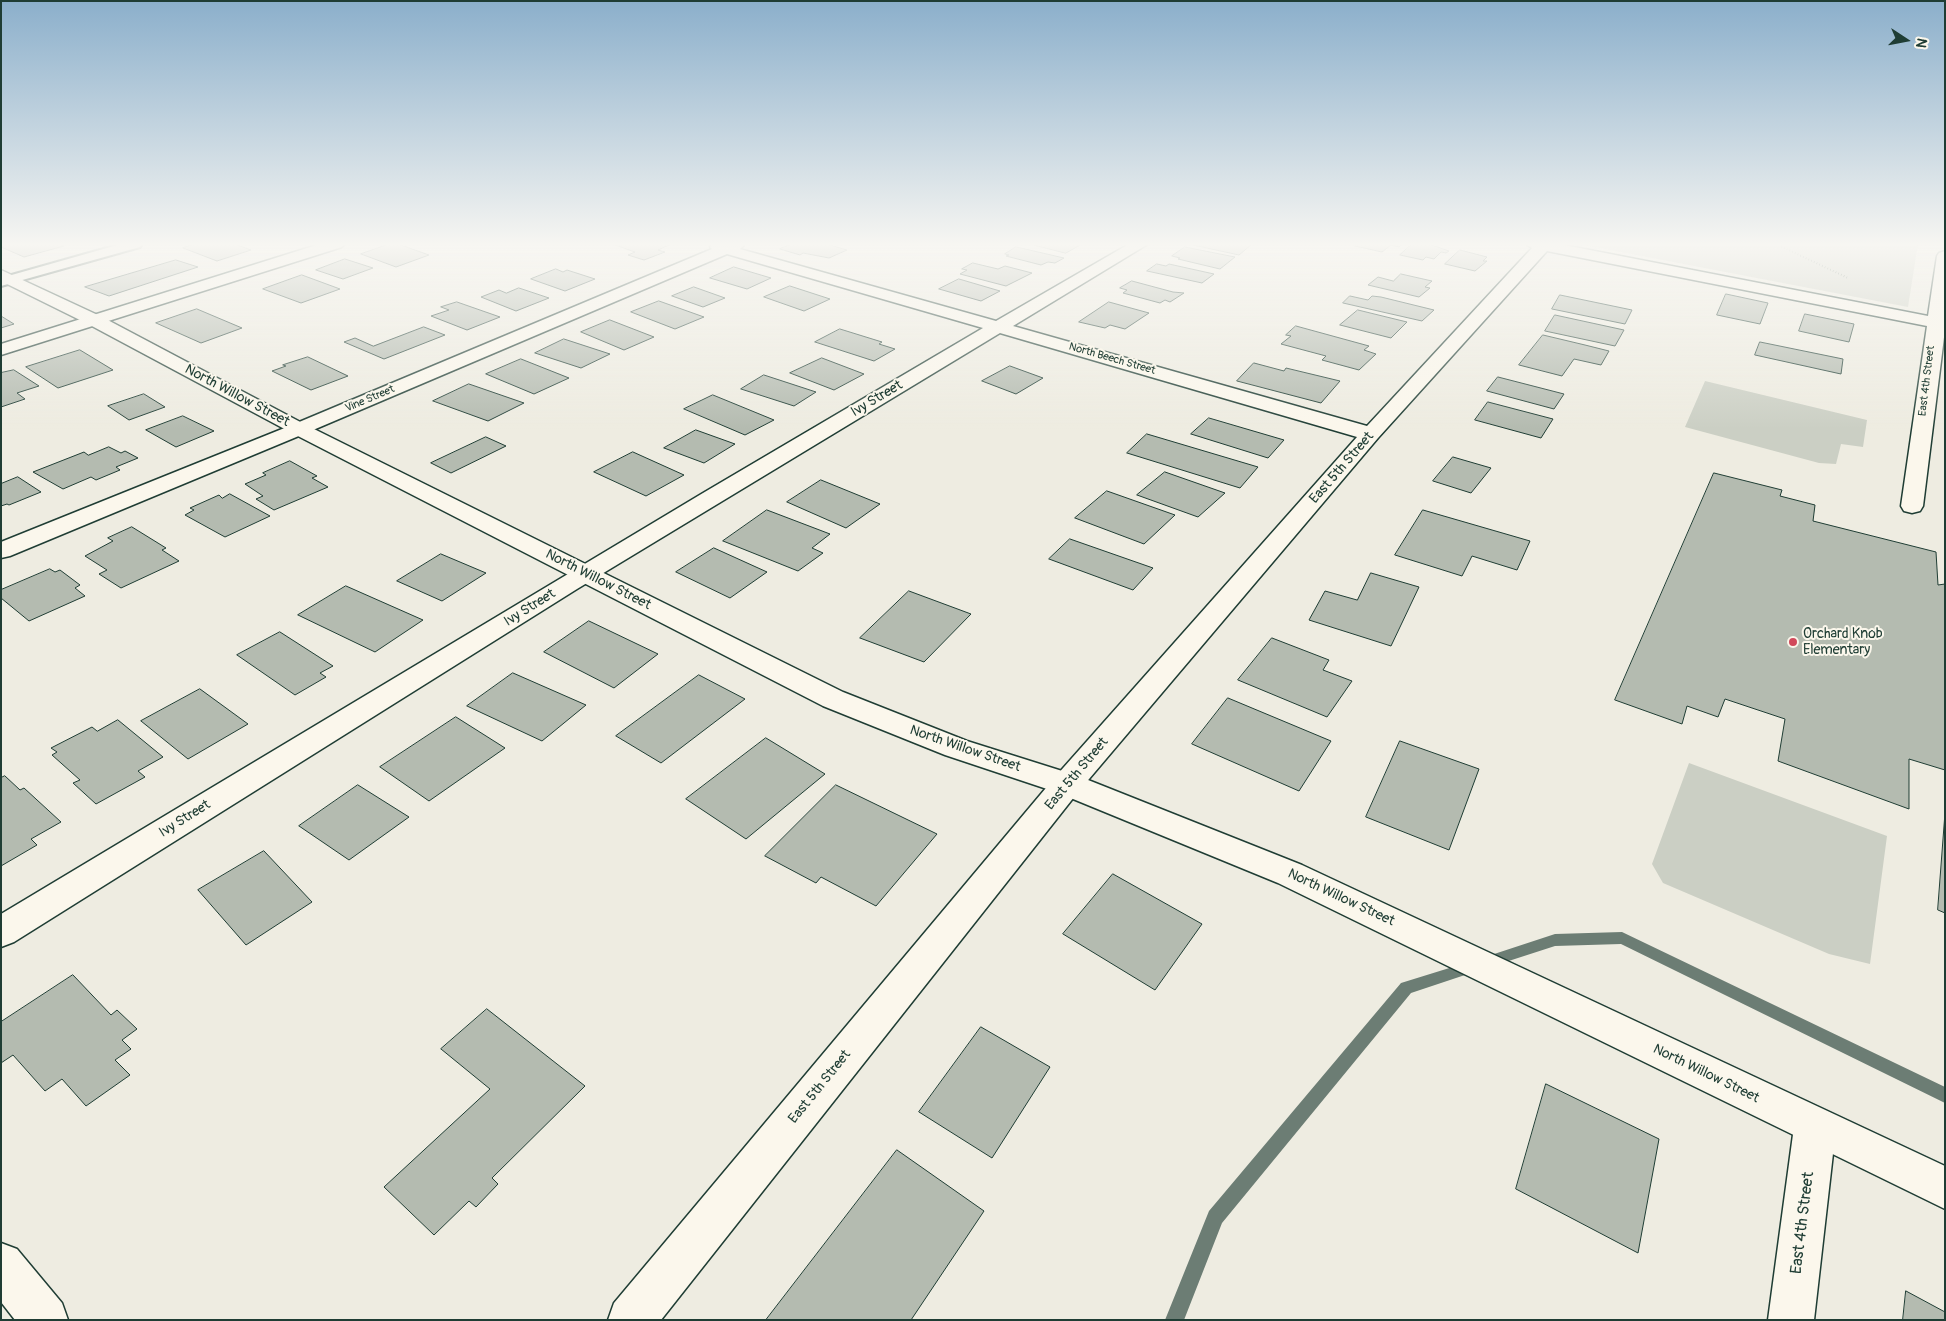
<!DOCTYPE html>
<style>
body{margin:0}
#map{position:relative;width:1946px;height:1321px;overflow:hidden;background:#eeece1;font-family:Pangolin,sans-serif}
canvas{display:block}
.frame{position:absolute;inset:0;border:2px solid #1f3d34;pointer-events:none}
.north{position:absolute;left:1881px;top:15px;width:50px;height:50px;-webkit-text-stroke:4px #fbf7ec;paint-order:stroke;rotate:101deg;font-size:14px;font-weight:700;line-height:20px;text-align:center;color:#1f3d34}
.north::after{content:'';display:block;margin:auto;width:18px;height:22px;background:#1f3d34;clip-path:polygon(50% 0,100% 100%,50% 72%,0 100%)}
</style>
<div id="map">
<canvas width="1946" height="1321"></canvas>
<div class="frame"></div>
<div class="north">N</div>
</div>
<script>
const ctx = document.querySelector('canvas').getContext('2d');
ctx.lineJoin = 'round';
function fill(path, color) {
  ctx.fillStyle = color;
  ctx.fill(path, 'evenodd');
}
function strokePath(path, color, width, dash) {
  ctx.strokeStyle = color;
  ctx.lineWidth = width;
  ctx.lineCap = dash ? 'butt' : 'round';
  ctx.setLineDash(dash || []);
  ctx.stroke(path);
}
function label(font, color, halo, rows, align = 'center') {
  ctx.font = font + ' Pangolin,sans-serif';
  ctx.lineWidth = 4;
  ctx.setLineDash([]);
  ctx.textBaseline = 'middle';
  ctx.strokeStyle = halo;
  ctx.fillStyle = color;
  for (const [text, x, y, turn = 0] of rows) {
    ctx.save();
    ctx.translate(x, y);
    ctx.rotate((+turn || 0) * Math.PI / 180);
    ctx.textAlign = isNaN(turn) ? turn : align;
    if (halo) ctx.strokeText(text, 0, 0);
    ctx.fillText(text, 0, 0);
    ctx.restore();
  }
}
fill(new Path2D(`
 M 1579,244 L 1918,244 L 1908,307 Z
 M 1705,381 L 1867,420 L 1863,447 L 1841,444 L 1836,464 L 1819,463 L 1685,427 Z
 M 1689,763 L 1887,836 L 1870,964 L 1829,954 L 1663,883 L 1652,864 Z`), '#cbcfc4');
fill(new Path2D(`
 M 1622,932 L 1945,1087 L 1945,1103 L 1621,944 L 1555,946 L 1487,968 L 1482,966 L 1480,962 L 1482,958 L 1555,934 Z
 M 1472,961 L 1477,963 L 1479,967 L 1477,971 L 1411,993 L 1222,1223 L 1184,1320 L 1165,1320 L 1209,1211 L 1401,983 Z`), '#6c7d74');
const building = new Path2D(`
 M 1,244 L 60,244 L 64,246 L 24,257 L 1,247 Z
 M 194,244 L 235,244 L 251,250 L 217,261 L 183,248 Z
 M 389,244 L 398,244 L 429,255 L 396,267 L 361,254 Z
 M 666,244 L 669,245 L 658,250 L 665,252 L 644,260 L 628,255 L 635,252 L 615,245 Z
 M 791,244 L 827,244 L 847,250 L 829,258 L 803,253 L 800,255 L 780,249 Z
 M 1030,244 L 1082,244 L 1066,253 Z
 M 1246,244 L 1251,245 L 1239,255 L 1193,245 Z
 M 1357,244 L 1402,244 L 1399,247 L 1391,245 L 1382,252 L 1355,246 Z
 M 1412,244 L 1429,244 L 1449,251 L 1446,253 L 1441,252 L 1434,259 L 1426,257 L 1423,260 L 1400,255 Z
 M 1016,247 L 1021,248 L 1064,258 L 1055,263 L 1048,262 L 1041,265 L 1006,256 L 1009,255 L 1005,254 Z
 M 1185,247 L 1235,257 L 1220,269 L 1178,259 L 1180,258 L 1172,256 Z
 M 1460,250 L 1487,257 L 1483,261 L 1487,261 L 1475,271 L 1445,264 Z
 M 345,259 L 373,268 L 343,279 L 316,270 Z
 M 176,260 L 198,267 L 109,296 L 85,287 Z
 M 973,263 L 998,269 L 1005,266 L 1032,273 L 1006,286 L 960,274 L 967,270 L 962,269 Z
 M 1157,264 L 1166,266 L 1169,264 L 1214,274 L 1202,283 L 1147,271 Z
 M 734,267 L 771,278 L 747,289 L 710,278 Z
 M 556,269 L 563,272 L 567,270 L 595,279 L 565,291 L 531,279 Z
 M 1401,274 L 1432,281 L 1425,287 L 1430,288 L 1419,297 L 1368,285 L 1378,277 L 1393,281 Z
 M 302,275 L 340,289 L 301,303 L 263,289 Z
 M 959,279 L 1000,291 L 981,301 L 939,289 Z
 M 1132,281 L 1173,292 L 1184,293 L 1170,302 L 1165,300 L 1160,303 L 1123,293 L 1127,290 L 1120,288 Z
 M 790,286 L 830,299 L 804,311 L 764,297 Z
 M 694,287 L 725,298 L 703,307 L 672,296 Z
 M 519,288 L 549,298 L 516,311 L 481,297 L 499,290 L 506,293 Z
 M 1726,294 L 1768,303 L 1760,324 L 1717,315 Z
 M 1560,295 L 1632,310 L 1625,324 L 1552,309 Z
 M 1350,296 L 1368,300 L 1372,296 L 1381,297 L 1434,310 L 1422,321 L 1343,303 Z
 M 659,301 L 704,317 L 675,329 L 631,312 Z
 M 457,302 L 500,317 L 467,330 L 431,316 L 449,310 L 441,307 Z
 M 1109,302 L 1149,313 L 1125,329 L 1110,325 L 1105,328 L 1079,322 Z
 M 197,309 L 242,328 L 201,343 L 156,323 Z
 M 1358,310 L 1407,322 L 1391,338 L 1340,325 Z
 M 1805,314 L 1854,324 L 1849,342 L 1799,331 Z
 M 1555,315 L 1624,330 L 1615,346 L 1545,331 Z
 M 1,316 L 14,324 L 1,328 Z
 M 610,320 L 654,337 L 624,350 L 581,332 Z
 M 1296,326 L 1369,346 L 1364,350 L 1376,354 L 1359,370 L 1322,360 L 1326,356 L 1281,344 L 1291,336 L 1286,335 Z
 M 424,327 L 445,335 L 384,359 L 344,342 L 355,338 L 373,346 Z
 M 840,329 L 882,342 L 879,344 L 895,349 L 874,361 L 815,342 Z
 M 1543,335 L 1585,345 L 1609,351 L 1601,365 L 1574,359 L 1562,376 L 1519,365 Z
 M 564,339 L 610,354 L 581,368 L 535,353 Z
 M 1760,342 L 1843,359 L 1841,374 L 1755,355 Z
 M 80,350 L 113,370 L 58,388 L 26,367 Z
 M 308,357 L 348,376 L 311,390 L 272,371 L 286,366 L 283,365 Z
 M 822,358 L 864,374 L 834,390 L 790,373 Z
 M 521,359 L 569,378 L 534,394 L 486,374 Z
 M 1254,363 L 1284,371 L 1286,368 L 1340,381 L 1321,403 L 1237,381 Z
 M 1010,366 L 1043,378 L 1016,394 L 982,381 Z
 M 14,370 L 39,386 L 17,393 L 25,399 L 1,407 L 1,373 Z
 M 764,375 L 816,392 L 794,406 L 741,389 Z
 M 1498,377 L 1564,394 L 1554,409 L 1487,391 Z
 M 469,384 L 524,403 L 488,421 L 433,401 Z
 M 144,394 L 165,407 L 129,420 L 108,406 Z
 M 713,395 L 774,420 L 745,435 L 684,409 Z
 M 1488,402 L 1553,419 L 1541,438 L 1475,420 Z
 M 183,416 L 214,431 L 176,447 L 146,430 Z
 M 1209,418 L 1284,440 L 1268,458 L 1191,434 Z
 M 696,430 L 735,444 L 704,463 L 664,448 Z
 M 1147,434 L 1258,467 L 1240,488 L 1127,453 Z
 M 486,437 L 506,446 L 451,473 L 431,463 Z
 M 109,447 L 121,453 L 125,451 L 138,458 L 116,467 L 120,470 L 96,480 L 91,477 L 63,489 L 33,472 L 84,452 L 88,455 Z
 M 633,452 L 684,475 L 646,496 L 594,472 Z
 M 1453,457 L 1491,468 L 1471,493 L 1433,481 Z
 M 290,461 L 317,476 L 312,478 L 328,487 L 274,510 L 256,499 L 263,496 L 245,484 L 266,475 L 263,473 Z
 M 1165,472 L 1225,493 L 1198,517 L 1137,495 Z
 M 1714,473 L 1782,490 L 1780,496 L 1815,505 L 1813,521 L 1936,552 L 1938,585 L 1945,584 L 1945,770 L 1909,759 L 1909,809 L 1778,761 L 1785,719 L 1725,699 L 1718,717 L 1687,706 L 1682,724 L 1615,700 Z
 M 18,477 L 41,492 L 9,505 L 7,504 L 1,506 L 1,484 Z
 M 821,480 L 880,504 L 846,528 L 787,502 Z
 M 1107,491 L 1175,515 L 1144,544 L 1075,518 Z
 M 230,494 L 270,516 L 225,537 L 185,515 L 194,510 L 190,508 L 219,495 L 222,498 Z
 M 767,510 L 830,534 L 812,548 L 823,553 L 798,571 L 723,541 Z
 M 1423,510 L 1530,541 L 1517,570 L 1472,556 L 1462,576 L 1395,555 Z
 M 132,527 L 166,548 L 162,550 L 179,561 L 121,588 L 99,574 L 107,570 L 85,556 L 113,541 L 108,538 Z
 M 1070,539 L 1153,568 L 1133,590 L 1049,559 Z
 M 714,548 L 767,572 L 730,598 L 676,572 Z
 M 441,554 L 486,573 L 442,601 L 397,581 Z
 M 50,569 L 55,572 L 60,570 L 80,585 L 75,588 L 85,596 L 29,621 L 1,598 L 1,590 Z
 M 1371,573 L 1419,587 L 1391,646 L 1309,620 L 1325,591 L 1357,600 Z
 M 346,586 L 423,620 L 375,652 L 298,615 Z
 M 909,591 L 971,614 L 924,662 L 860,638 Z
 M 589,621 L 658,654 L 614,688 L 544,652 Z
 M 280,632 L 333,666 L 320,673 L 326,677 L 295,695 L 237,655 Z
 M 1272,638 L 1329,660 L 1323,670 L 1352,681 L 1327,717 L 1238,680 Z
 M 513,673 L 586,705 L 542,741 L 467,706 Z
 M 699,675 L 745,699 L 661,763 L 616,736 Z
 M 200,689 L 248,724 L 188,759 L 141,721 Z
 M 1228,698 L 1331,741 L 1299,791 L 1192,744 Z
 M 456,717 L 505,748 L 429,801 L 380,767 Z
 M 118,720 L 163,757 L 138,771 L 145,777 L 96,804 L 73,783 L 80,780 L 52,755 L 57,752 L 51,748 L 92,727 L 97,731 Z
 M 766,738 L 825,774 L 746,839 L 686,799 Z
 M 1400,741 L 1479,769 L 1449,850 L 1366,817 Z
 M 5,776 L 20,790 L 24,788 L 61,822 L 31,839 L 37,845 L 1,866 L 1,778 Z
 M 358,785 L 409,817 L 349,860 L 299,826 Z
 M 836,785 L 937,834 L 876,906 L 821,877 L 816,883 L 765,856 Z
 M 1945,813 L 1945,913 L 1938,910 Z
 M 264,851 L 312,902 L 246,945 L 198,890 Z
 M 1113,874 L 1202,924 L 1155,990 L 1063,934 Z
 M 73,975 L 111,1015 L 117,1010 L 137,1029 L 122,1040 L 131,1049 L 115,1060 L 130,1075 L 86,1106 L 62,1079 L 45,1091 L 13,1055 L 1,1063 L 1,1022 Z
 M 487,1009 L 585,1086 L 492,1178 L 498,1184 L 476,1207 L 469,1201 L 434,1235 L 384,1187 L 490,1089 L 441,1049 Z
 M 981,1027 L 1050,1067 L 992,1158 L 919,1112 Z
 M 1546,1084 L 1659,1139 L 1638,1253 L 1516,1189 Z
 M 897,1150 L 984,1211 L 911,1320 L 766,1320 Z
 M 1906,1291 L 1945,1312 L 1945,1320 L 1903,1320 Z`);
fill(building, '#b4bbb0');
strokePath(building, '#1f3d34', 1);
const service = new Path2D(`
 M 121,244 L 142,244 L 140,247 L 1,286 L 1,278 Z`);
const minor = new Path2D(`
 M 320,244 L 344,244 L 342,247 L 1,355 L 1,344 Z
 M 712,244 L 745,244 L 740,249 L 996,321 L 1129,244 L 1148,244 L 1013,326 L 1367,426 L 1532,248 L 1526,244 L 1559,244 L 1928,316 L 1937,256 L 1939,253 L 1945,251 L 1945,329 L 1923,506 L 1920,511 L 1912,513 L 1904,511 L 1901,506 L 1927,326 L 1547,251 L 1378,438 L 1078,792 L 661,1320 L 608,1320 L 614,1303 L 1056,776 L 1357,437 L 1000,333 L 577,589 L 14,942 L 1,947 L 1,914 L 703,493 L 983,328 L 727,254 L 306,433 L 10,556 L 1,558 L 1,542 L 292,425 L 712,249 L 710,247 Z
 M 1815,1107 L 1830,1113 L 1836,1127 L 1814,1320 L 1768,1320 L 1794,1127 L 1800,1113 Z
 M 1,1243 L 17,1249 L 62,1303 L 68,1320 L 15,1320 L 1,1302 Z`);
const secondary = new Path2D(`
 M 1,270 L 102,317 L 306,425 L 843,692 L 967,741 L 1078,776 L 1302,865 L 1945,1166 L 1945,1209 L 1278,883 L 1056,792 L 945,755 L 823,706 L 292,433 L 90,325 L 1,281 Z`);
strokePath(service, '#1f3d34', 4);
strokePath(minor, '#1f3d34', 3);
strokePath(secondary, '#1f3d34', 3);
strokePath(new Path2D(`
 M 1776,244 L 1848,278`), '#1f3d34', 2, [0.5, 2.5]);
fill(service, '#fbf7ec');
fill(minor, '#fbf7ec');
fill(secondary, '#fbf7ec');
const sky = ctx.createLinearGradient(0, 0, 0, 429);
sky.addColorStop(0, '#8bafcb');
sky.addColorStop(0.57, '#f7f6f2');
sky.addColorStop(1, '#f7f6f200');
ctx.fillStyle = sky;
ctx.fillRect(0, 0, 1946, 429);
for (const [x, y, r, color] of [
 [1793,642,5,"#d1495b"]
]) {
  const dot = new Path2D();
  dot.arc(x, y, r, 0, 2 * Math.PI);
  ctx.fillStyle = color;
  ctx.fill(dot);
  strokePath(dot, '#fbf7ec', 2);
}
label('11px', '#1f3d34', '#fbf7ec', [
 ["North Beech Street",1112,359,16],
 ["East 4th Street",1927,381,-83],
 ["Vine Street",370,399,-23]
]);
label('14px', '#1f3d34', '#fbf7ec', [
 ["North Willow Street",237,396,28],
 ["Ivy Street",877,399,-31],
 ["East 5th Street",1342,468,-49],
 ["North Willow Street",598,580,27],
 ["Ivy Street",530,608,-32],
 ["North Willow Street",965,749,19],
 ["East 5th Street",1077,774,-50],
 ["Ivy Street",185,819,-32],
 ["North Willow Street",1341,898,25],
 ["North Willow Street",1706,1074,26],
 ["East 5th Street",820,1087,-51]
]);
label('14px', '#1f3d34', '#fbf7ec', [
 ["Orchard Knob",1803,634],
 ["Elementary",1803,650]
], 'left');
label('16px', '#1f3d34', '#fbf7ec', [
 ["East 4th Street",1803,1223,-83]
]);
</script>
